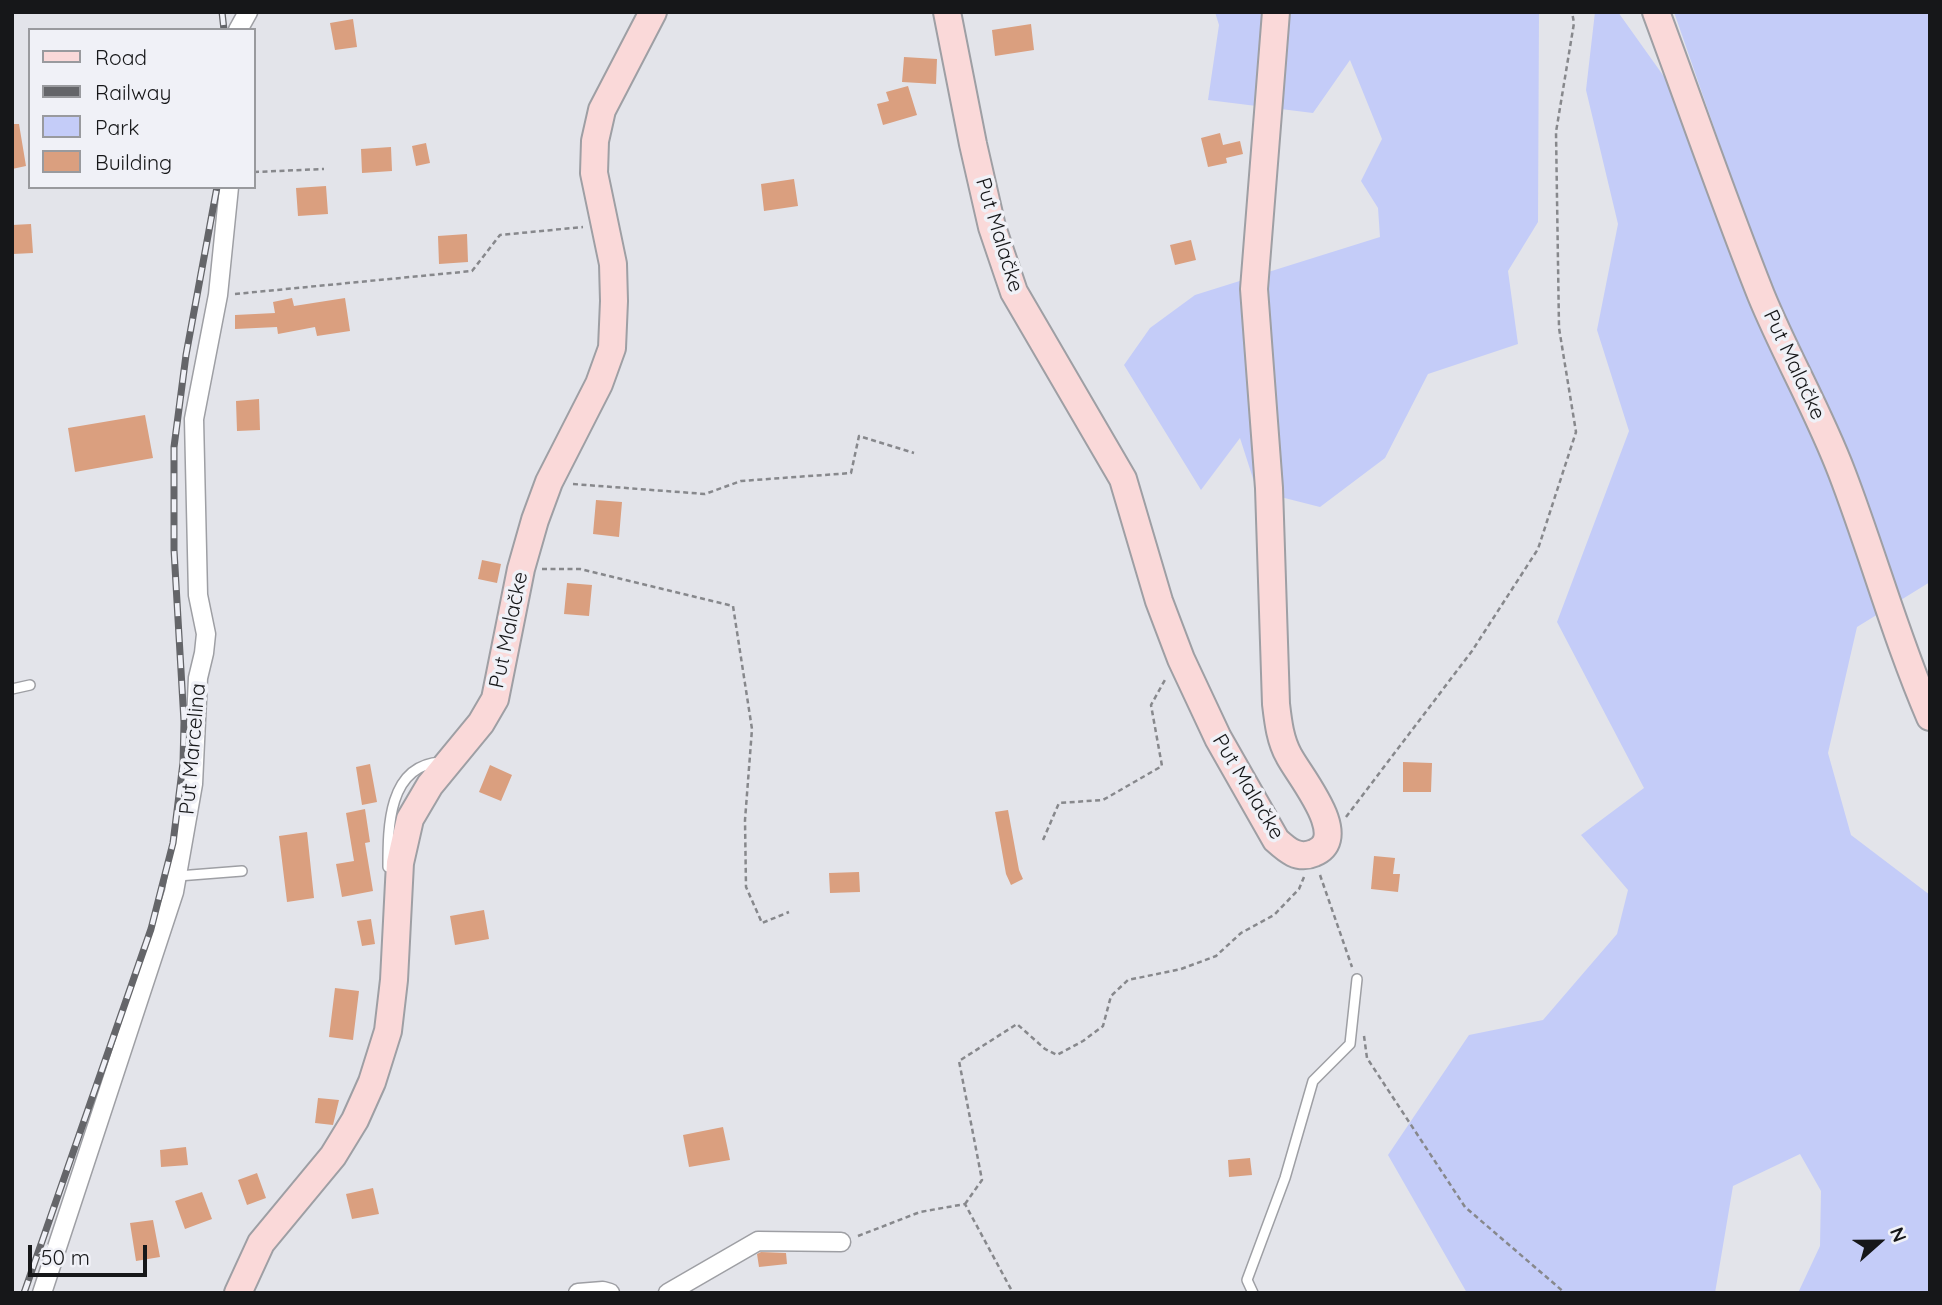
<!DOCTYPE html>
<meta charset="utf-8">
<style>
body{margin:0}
#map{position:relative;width:1942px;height:1305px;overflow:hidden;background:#e3e4ea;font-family:Quicksand,sans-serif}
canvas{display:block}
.frame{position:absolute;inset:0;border:14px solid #161719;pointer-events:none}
.legend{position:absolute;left:28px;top:28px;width:228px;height:161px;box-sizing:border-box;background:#f0f1f7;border:2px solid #999a9e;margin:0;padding:9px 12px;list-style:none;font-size:21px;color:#161719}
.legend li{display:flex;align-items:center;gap:14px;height:35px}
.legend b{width:35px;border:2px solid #999a9e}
.north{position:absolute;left:1844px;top:1207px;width:70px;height:70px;-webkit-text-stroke:5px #f0f1f7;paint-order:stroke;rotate:69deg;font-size:19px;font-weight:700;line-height:28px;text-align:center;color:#161719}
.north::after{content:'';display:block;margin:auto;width:24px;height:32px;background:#161719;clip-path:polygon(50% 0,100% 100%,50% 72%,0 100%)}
.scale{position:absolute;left:28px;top:1245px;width:119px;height:32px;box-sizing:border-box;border:4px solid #161719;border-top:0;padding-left:9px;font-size:21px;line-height:24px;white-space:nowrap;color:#161719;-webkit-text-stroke:5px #f0f1f7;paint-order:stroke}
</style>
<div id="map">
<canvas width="1942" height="1305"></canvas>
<div class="frame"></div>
<ul class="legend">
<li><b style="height:9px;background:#fad9d9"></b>Road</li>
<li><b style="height:9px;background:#646569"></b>Railway</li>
<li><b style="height:19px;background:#c4ccf8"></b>Park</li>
<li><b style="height:19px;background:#da9f7f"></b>Building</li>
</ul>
<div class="north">N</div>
<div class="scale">50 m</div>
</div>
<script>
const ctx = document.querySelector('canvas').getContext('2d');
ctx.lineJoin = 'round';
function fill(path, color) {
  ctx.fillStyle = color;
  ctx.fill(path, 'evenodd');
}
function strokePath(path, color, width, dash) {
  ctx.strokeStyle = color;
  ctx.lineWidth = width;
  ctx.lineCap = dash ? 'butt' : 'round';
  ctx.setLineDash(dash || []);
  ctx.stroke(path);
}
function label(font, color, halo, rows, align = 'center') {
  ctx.font = font + ' Quicksand,sans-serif';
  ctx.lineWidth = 7;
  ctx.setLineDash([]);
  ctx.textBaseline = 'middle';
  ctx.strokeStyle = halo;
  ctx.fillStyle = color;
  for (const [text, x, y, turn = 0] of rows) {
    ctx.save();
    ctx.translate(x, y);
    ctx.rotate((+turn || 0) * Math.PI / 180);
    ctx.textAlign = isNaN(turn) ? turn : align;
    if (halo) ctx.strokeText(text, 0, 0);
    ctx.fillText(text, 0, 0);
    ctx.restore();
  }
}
fill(new Path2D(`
 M 1215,12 L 1539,12 L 1538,222 L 1508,271 L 1518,344 L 1428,374 L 1385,458 L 1320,507 L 1257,491 L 1240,438 L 1201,490 L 1124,365 L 1150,328 L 1195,295 L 1380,237 L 1378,208 L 1361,181 L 1382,139 L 1350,60 L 1313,113 L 1208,100 L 1219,25 Z
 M 1595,12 L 1618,12 L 1727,165 L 1674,12 L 1930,12 L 1930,582 L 1857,627 L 1828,753 L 1851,835 L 1930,895 L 1930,1293 L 1798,1293 L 1820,1246 L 1821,1191 L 1800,1154 L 1733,1186 L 1715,1293 L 1467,1293 L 1388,1155 L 1469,1035 L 1543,1020 L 1617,934 L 1628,890 L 1581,835 L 1644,788 L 1557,622 L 1629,431 L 1597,330 L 1618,224 L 1586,90 Z`), '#c4ccf8');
fill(new Path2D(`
 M 353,19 L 357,47 L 335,50 L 330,23 Z
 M 1031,24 L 1034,50 L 995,56 L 992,30 Z
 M 904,57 L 937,59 L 936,84 L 902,82 Z
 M 908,86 L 917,115 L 883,125 L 877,104 L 889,101 L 886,92 Z
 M 12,124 L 19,124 L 26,166 L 12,169 Z
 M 1220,133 L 1223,145 L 1240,141 L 1243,154 L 1226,158 L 1227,163 L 1208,167 L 1201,138 Z
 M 426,143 L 430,163 L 416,166 L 412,146 Z
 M 391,147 L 392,171 L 362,173 L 361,149 Z
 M 794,179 L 798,206 L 764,211 L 761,184 Z
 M 326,186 L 328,214 L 298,216 L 296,188 Z
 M 31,224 L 33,253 L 13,254 L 12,225 Z
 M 467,234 L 468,262 L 439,264 L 438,236 Z
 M 1191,240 L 1196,260 L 1175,265 L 1170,245 Z
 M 292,298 L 294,306 L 345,298 L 350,331 L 317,336 L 315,327 L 278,334 L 277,327 L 235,329 L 235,315 L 275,313 L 273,302 Z
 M 259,399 L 260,430 L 237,431 L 236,401 Z
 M 145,415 L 153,458 L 75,472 L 68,428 Z
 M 596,500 L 622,502 L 619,537 L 593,534 Z
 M 482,560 L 501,564 L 497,583 L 478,579 Z
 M 567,583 L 592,585 L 589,616 L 564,614 Z
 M 1403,762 L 1432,763 L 1431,792 L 1403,792 Z
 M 370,764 L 377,802 L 362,805 L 356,767 Z
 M 490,765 L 512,775 L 501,801 L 479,792 Z
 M 365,809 L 370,842 L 365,843 L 373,891 L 342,897 L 336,864 L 354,861 L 346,813 Z
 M 1008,810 L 1019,870 L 1023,879 L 1011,885 L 1006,874 L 995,812 Z
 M 307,832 L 314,898 L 287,902 L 279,836 Z
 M 1374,856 L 1395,858 L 1393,874 L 1400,874 L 1398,892 L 1371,889 Z
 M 859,872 L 860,892 L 830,893 L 829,873 Z
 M 484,910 L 489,939 L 455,945 L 450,916 Z
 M 371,919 L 375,944 L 362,946 L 357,921 Z
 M 335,988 L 359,991 L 353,1040 L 329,1037 Z
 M 318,1098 L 339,1100 L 333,1125 L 315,1123 Z
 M 723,1127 L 730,1160 L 689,1167 L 683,1135 Z
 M 186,1147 L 188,1165 L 161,1167 L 160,1150 Z
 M 1250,1158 L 1252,1175 L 1229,1177 L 1228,1160 Z
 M 257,1173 L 266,1198 L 247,1205 L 238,1180 Z
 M 373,1188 L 379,1214 L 352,1219 L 346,1194 Z
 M 202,1192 L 212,1219 L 185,1229 L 175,1201 Z
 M 153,1220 L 160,1257 L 136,1261 L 130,1223 Z
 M 761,1252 L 786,1253 L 787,1264 L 759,1267 L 757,1254 Z`), '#da9f7f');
const lane = new Path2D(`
 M 12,689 L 30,685
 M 388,867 C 388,827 388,765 441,762
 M 178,876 L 242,871
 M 1253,1293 L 1247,1280 L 1285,1178 L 1313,1081 L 1350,1044 L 1357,979`);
const street = new Path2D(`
 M 238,30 L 248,12
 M 42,1293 L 174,892 L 193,784 L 198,678 L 204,653 L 206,634 L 198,595 L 194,419 L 218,295 L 229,187
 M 578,1293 L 603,1291 L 610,1293
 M 668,1293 L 758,1241 L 841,1242`);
const secondary = new Path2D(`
 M 947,12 L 973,144 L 992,227 L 1014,292 L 1123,479 L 1159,601 L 1181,659 L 1218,738 L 1276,840 C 1287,850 1298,860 1314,853 C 1352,838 1300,777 1289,756 C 1280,740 1278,721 1276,704 L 1269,488 L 1254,289 L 1276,12
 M 1656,12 C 1691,106 1724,202 1761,295 C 1786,356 1819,412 1842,473 C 1873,554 1896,638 1930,717
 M 238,1293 L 261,1243 L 333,1156 L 355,1120 L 372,1082 L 388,1031 L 394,980 L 400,863 L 410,819 L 430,785 L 481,723 L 495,699 L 521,569 L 535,520 L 549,482 L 599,384 L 612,348 L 614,301 L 613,264 L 594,173 L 595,141 L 602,110 L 653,12`);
strokePath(lane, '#9e9fa4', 12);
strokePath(street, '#9e9fa4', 21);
strokePath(secondary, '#9e9fa4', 30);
strokePath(new Path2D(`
 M 254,172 L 324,169
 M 235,294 L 472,271 L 500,235 L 583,227
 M 573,484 L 705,494 L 741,481 L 851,473 L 859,436 L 914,453
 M 542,569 L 580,569 L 733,606 L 752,729 L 745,820 L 746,887 L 762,923 L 789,912
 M 1346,817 L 1472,651 L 1538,549 L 1576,432 L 1559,328 L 1556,132 L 1574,23 L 1572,12
 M 1043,840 L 1059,803 L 1103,800 L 1162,766 L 1151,705 L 1166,678
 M 1320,875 L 1352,967
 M 1364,1036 L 1367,1058 L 1465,1207 L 1565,1293
 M 965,1204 L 982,1180 L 959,1061 L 1017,1024 L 1045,1049 L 1057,1055 L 1083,1041 L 1103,1026 L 1111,996 L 1128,980 L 1181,969 L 1216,956 L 1241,933 L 1274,915 L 1299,889 L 1304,877
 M 858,1236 L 920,1212 L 965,1204 L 1013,1293`), '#87888c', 2.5, [5, 3.5]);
strokePath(lane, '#fff', 9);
strokePath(street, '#fff', 18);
strokePath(secondary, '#fad9d9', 26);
const rail = new Path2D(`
 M 222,12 L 224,30
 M 24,1293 L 151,929 L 173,843 L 183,763 L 184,722 L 174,550 L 174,447 L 186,355 L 217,187`);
strokePath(rail, '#646569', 7);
strokePath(rail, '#f0f1f7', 4.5, [13]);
label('21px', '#161719', '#f0f1f7', [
 ["Put Malačke",999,235,73],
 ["Put Malačke",1794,365,65],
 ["Put Malačke",509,630,-78],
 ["Put Marcelina",193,749,-85],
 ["Put Malačke",1248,787,59]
]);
</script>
